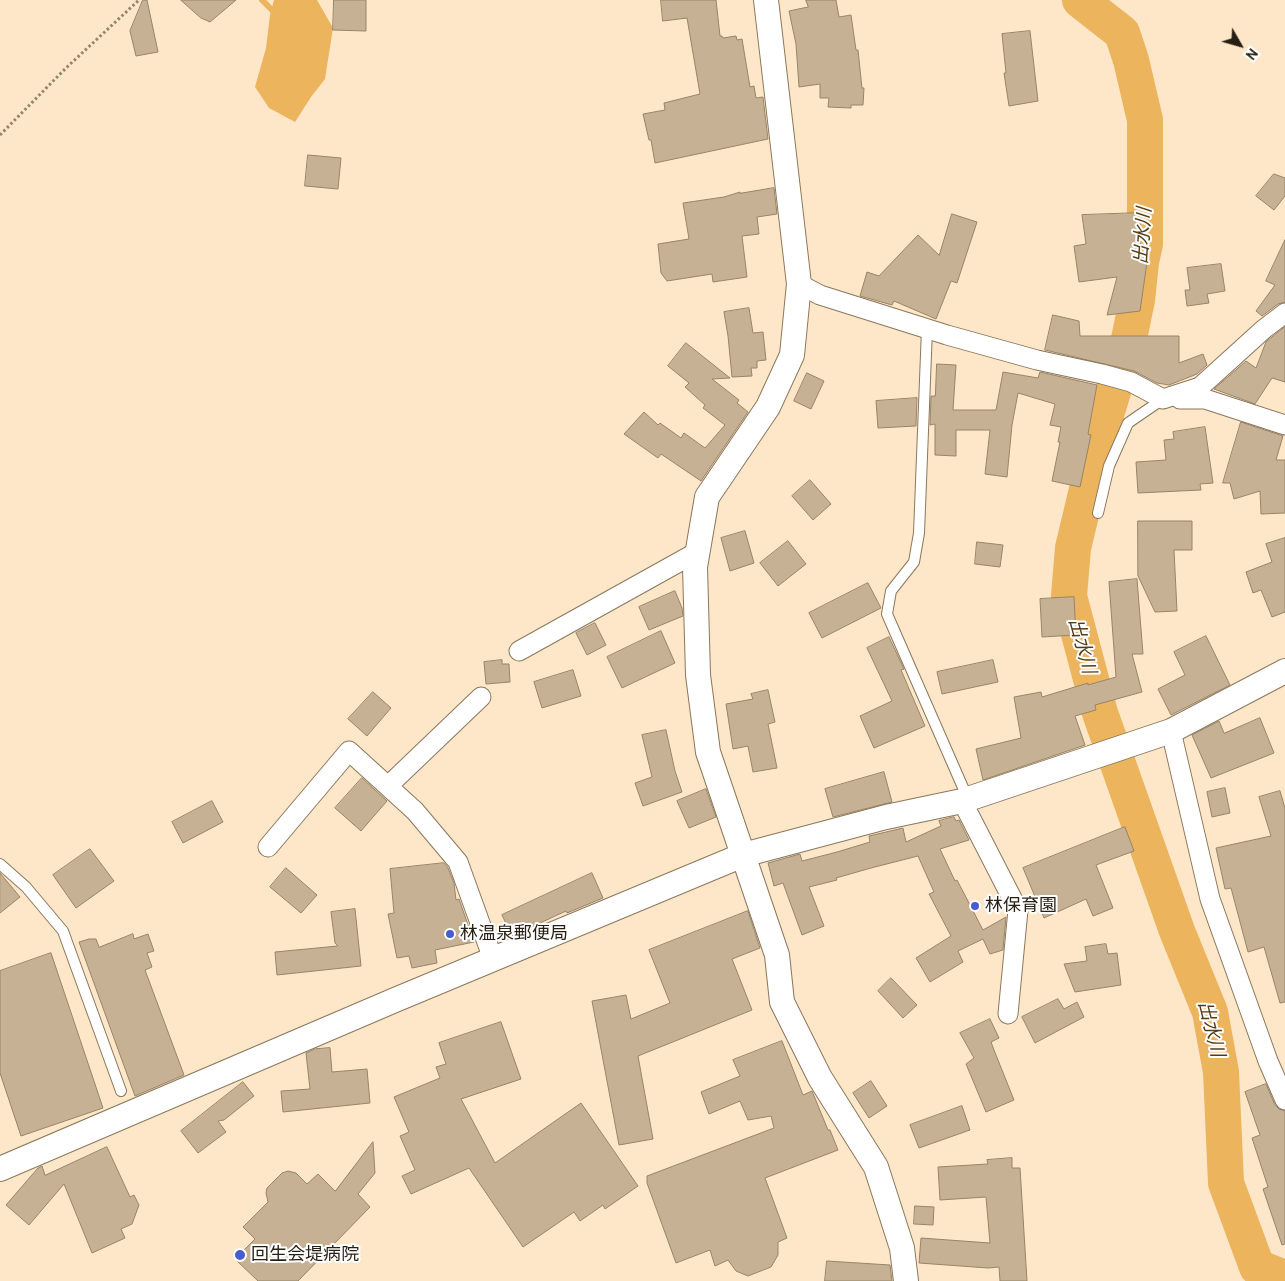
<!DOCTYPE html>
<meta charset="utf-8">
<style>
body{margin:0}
#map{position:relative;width:1285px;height:1281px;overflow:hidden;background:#fee7c9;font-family:Cabin,sans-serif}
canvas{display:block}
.north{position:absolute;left:1215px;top:20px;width:50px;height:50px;-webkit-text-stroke:4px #fff;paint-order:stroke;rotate:128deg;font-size:14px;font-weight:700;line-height:20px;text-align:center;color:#271f13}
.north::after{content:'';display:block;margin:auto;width:18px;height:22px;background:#271f13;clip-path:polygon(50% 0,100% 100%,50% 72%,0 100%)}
</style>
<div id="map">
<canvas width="1285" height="1281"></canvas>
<div class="north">N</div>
</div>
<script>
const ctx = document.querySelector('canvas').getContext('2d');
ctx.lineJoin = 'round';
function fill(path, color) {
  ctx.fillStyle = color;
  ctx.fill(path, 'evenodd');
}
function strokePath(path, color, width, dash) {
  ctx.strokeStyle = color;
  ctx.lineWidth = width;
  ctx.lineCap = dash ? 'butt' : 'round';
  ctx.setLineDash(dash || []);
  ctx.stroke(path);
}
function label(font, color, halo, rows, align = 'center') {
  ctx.font = font + ' Cabin,"Noto Sans JP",sans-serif';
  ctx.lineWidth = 4;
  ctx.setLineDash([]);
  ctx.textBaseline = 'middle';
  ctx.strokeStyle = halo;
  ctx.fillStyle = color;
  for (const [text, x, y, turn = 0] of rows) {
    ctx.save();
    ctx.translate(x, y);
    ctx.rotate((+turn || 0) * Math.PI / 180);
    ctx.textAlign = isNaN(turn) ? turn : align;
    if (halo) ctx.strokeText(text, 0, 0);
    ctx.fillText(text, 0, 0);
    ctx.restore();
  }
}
fill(new Path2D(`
 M 274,0 L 317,0 L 333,28 L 325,79 L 311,97 L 295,122 L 269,108 L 255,87 L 266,48 L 270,15 Z`), '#edb45e');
strokePath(new Path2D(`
 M 262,0 L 277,15`), '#edb45e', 6);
strokePath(new Path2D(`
 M 1080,0 L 1122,33 L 1131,60 L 1145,120 L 1145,244 L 1141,262 L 1137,300 L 1129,339 L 1101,431 L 1073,548 L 1069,596 L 1100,713 L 1177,931 L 1210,1012 L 1221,1072 L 1226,1183 L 1257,1267 L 1285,1278`), '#edb45e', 36);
const building = new Path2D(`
 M 143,0 L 147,0 L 158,52 L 136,56 L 130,31 Z
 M 181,0 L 236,0 L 210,22 L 201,18 Z
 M 334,0 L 366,0 L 366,31 L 333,30 Z
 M 661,0 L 716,0 L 720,36 L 722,36 L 723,38 L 736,36 L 737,40 L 742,39 L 750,87 L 754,86 L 756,98 L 763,97 L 768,139 L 655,163 L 651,140 L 649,140 L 643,114 L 665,110 L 664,103 L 700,94 L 687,18 L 663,21 Z
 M 806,0 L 836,0 L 839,17 L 851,15 L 856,50 L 858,50 L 862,88 L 864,88 L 863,105 L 851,105 L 851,108 L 828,107 L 829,98 L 820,98 L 820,84 L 799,87 L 796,44 L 789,11 L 808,7 Z
 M 1030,31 L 1038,101 L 1009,106 L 1004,73 L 1006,73 L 1002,34 Z
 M 308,155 L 341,158 L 338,189 L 305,186 Z
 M 1274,174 L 1285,178 L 1285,196 L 1274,210 L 1256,196 Z
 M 774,188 L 777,214 L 757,217 L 759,234 L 742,236 L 747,277 L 713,282 L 712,274 L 667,281 L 661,273 L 658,244 L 689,239 L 683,203 L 724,197 L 740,192 L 740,193 Z
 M 1140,213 L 1141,261 L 1147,262 L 1140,311 L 1107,315 L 1117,277 L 1079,282 L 1074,246 L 1086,244 L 1082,215 Z
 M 952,214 L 977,222 L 957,283 L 951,281 L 936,319 L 894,301 L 892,305 L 860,296 L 867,272 L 879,276 L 918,235 L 939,255 Z
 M 1285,240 L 1285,302 L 1278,304 L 1262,316 L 1256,311 L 1275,285 L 1266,281 Z
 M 1221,264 L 1225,291 L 1207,294 L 1209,303 L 1187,306 L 1185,290 L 1190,290 L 1187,268 Z
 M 749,308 L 753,333 L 763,332 L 766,360 L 757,361 L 757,368 L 751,368 L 752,376 L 732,377 L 728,336 L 724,312 Z
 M 1053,315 L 1079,321 L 1080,336 L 1179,336 L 1179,363 L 1203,354 L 1207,365 L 1197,374 L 1169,385 L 1157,383 L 1134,371 L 1045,350 Z
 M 1285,327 L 1285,382 L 1272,378 L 1255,404 L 1214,389 L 1246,361 L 1256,368 L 1266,342 Z
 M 686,343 L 730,378 L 712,379 L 739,400 L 737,403 L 748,412 L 701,481 L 661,454 L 658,458 L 624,434 L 644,412 L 658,425 L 660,423 L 681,438 L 684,433 L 705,448 L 725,425 L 703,408 L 705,405 L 685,387 L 689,383 L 668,366 Z
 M 937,364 L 956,365 L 953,410 L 996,410 L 1003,372 L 1038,378 L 1040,372 L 1097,385 L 1088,434 L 1091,435 L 1080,487 L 1052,481 L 1060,442 L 1058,442 L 1061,427 L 1050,425 L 1055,404 L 1018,393 L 1012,425 L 1007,477 L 985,474 L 990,430 L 956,430 L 956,456 L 935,455 L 935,424 L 930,425 L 931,396 L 935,396 Z
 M 807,373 L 824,381 L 811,409 L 794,401 Z
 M 917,398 L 916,426 L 878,428 L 876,401 Z
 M 1241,422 L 1283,436 L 1276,460 L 1285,460 L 1285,513 L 1261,514 L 1260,491 L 1234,499 L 1230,483 L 1223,483 Z
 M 1205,427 L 1213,483 L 1200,484 L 1201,490 L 1138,493 L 1136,462 L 1166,460 L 1164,440 L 1174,439 L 1173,432 Z
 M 810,480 L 831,504 L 813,520 L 792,496 Z
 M 1138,521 L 1192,521 L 1192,550 L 1174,550 L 1177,611 L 1155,612 L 1138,576 Z
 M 745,531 L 754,563 L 730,571 L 721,538 Z
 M 1285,538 L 1285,612 L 1272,617 L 1261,590 L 1253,593 L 1246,572 L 1272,562 L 1266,544 Z
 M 788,541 L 806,564 L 778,586 L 760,563 Z
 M 977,542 L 1003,545 L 1000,567 L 975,564 Z
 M 1137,579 L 1143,654 L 1132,654 L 1142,692 L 1095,705 L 1096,710 L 1075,716 L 1085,745 L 983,780 L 976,749 L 1021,738 L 1014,697 L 1041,692 L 1042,697 L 1088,683 L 1088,685 L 1116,677 L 1109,582 Z
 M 868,583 L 881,608 L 822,638 L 809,613 Z
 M 675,591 L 682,608 L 683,616 L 649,630 L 639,607 Z
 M 1074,597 L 1076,635 L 1042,637 L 1040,599 Z
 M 595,623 L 606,645 L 587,655 L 576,633 Z
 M 661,631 L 675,663 L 622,688 L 607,657 Z
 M 1206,636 L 1230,685 L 1171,715 L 1158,689 L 1185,675 L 1174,652 Z
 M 889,637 L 904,669 L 901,670 L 925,726 L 874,748 L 860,716 L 892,701 L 867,648 Z
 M 502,660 L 502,664 L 509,664 L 510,682 L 486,684 L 484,662 Z
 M 993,660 L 998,682 L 942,694 L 937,672 Z
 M 573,670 L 581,696 L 542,708 L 534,682 Z
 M 768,690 L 775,722 L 768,724 L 777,768 L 753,772 L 748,746 L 733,749 L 726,704 L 753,699 L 751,694 Z
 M 373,692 L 391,708 L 367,736 L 348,719 Z
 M 1260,718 L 1274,753 L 1211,778 L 1192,735 L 1219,721 L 1224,733 Z
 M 666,730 L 675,771 L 682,792 L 643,806 L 635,783 L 652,777 L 642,735 Z
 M 884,772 L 892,802 L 833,817 L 825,789 Z
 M 362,778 L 387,801 L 361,831 L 335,808 Z
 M 1225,788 L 1230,813 L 1212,817 L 1207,792 Z
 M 706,789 L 716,817 L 689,828 L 677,801 Z
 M 1280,791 L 1285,808 L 1285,1002 L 1280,1003 L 1264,947 L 1248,952 L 1231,888 L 1225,889 L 1216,848 L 1271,836 L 1259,797 Z
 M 212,801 L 223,822 L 183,843 L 172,822 Z
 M 954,817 L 956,821 L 959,820 L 969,840 L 940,849 L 955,881 L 957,880 L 983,930 L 1006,917 L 1003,950 L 990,954 L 983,939 L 958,951 L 963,962 L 930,982 L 916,958 L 951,936 L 929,894 L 934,892 L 918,856 L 871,868 L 836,878 L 837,880 L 809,887 L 824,926 L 802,935 L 783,883 L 774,886 L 768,863 L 800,854 L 802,861 L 837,852 L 870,842 L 869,836 L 903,828 L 906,842 L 941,826 L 939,821 Z
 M 1125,827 L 1134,851 L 1096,865 L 1113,908 L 1093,916 L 1086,899 L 1044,918 L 1023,868 Z
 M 90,849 L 114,881 L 76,908 L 53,875 Z
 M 444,863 L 448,868 L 454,883 L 456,900 L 459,899 L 474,942 L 435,950 L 437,963 L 412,968 L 409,956 L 397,958 L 388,914 L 394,913 L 390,869 Z
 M 286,868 L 317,895 L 301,913 L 270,887 Z
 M 0,873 L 20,897 L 0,913 Z
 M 592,873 L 603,898 L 567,913 L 566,911 L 512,936 L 502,915 Z
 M 355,909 L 361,966 L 277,975 L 275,952 L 338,946 L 335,943 L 331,912 Z
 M 748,911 L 760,948 L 732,959 L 752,1010 L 638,1056 L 653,1139 L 619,1145 L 592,1001 L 626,995 L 631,1019 L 670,1003 L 649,950 Z
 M 133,934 L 134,939 L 148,934 L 154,951 L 147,953 L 152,967 L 145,970 L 184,1075 L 135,1096 L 79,942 L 89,939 L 96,939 L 99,947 Z
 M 1106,944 L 1108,954 L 1117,953 L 1121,985 L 1075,992 L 1064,964 L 1087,961 L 1085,947 Z
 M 51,953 L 103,1108 L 21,1136 L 0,1073 L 0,971 Z
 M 891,978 L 917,1005 L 903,1018 L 878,991 Z
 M 1058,999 L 1064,1009 L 1077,1002 L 1084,1017 L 1035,1043 L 1022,1017 Z
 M 990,1019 L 999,1038 L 991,1042 L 994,1050 L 1014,1100 L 986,1112 L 966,1064 L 974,1058 L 960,1033 Z
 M 501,1022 L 521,1079 L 461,1099 L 495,1163 L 581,1103 L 638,1186 L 605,1209 L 603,1205 L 580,1221 L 574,1212 L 523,1247 L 469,1168 L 411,1194 L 402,1176 L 415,1170 L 400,1136 L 409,1132 L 394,1097 L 440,1078 L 436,1067 L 446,1064 L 439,1043 Z
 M 782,1041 L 803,1095 L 812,1091 L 828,1130 L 830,1130 L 838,1150 L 765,1178 L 787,1238 L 778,1242 L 778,1255 L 771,1267 L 748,1276 L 736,1271 L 728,1260 L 715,1266 L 710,1250 L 676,1263 L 647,1183 L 647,1176 L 774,1128 L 771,1116 L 748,1120 L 740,1101 L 709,1114 L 701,1092 L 740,1076 L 733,1060 Z
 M 330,1048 L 332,1072 L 367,1069 L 370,1103 L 283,1112 L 281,1091 L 310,1089 L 306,1053 L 315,1049 Z
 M 871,1081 L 887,1106 L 869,1118 L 853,1093 Z
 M 243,1082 L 254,1096 L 224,1120 L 218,1121 L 226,1132 L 198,1153 L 181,1131 Z
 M 1266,1084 L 1275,1105 L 1279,1109 L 1285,1111 L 1285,1244 L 1282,1245 L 1263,1189 L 1268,1187 L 1252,1138 L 1260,1135 L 1245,1092 Z
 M 962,1106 L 970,1130 L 919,1148 L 910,1125 Z
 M 373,1142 L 375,1173 L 358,1194 L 370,1207 L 298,1281 L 258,1281 L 235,1259 L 255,1239 L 243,1227 L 268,1202 L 266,1193 L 267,1188 L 282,1173 L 288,1171 L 296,1173 L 307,1184 L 318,1174 L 335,1191 Z
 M 107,1147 L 130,1197 L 134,1195 L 139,1205 L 132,1224 L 121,1229 L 125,1238 L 92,1253 L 64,1184 L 29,1225 L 6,1205 L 38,1168 L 42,1166 L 45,1175 Z
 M 1012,1158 L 1012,1168 L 1020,1168 L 1027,1281 L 1000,1281 L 999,1267 L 988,1268 L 919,1263 L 921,1238 L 990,1243 L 986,1197 L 940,1200 L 938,1167 L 988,1164 L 987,1160 Z
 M 915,1206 L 934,1207 L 933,1225 L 914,1224 Z
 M 827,1261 L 890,1265 L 892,1281 L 825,1281 Z`);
fill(building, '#c6b194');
strokePath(building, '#988468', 1);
const service = new Path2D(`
 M 927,329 L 919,533 L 914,562 L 891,591 L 887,614 L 968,799
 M 1098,513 L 1109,466 L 1128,423 L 1163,399
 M 0,864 L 26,887 L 63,931 L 121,1091`);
const minor = new Path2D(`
 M 799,284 L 820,295 L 947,335 L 1037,360 L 1102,374 L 1131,382 L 1163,399 L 1200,387 L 1264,329 L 1285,313
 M 1180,399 L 1205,399 L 1285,425
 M 519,651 L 697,552
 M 1171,731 L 1210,899 L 1268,1061 L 1285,1100
 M 388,786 L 481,697
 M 962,801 L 1018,910 L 1008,1014
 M 268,847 L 349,751 L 415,811 L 458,862 L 493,959`);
const tertiary = new Path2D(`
 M 766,0 L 799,284 L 792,355 L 768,407 L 707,497 L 695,567 L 698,675 L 708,752 L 777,955 L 782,1002 L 820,1078 L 876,1167 L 902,1248 L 906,1281
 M 0,1169 L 395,1000 L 743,855 L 886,817 L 962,801 L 1171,731 L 1285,671`);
strokePath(service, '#8b775b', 12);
strokePath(minor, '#8b775b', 21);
strokePath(tertiary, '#8b775b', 26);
strokePath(new Path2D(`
 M 0,135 L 66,68 L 139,0`), '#94846f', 3, [2.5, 2.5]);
strokePath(service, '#fff', 10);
strokePath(minor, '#fff', 19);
strokePath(tertiary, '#fff', 24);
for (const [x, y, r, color] of [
 [975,906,5,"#485cd0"],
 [450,934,5,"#485cd0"],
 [240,1255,6,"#485cd0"]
]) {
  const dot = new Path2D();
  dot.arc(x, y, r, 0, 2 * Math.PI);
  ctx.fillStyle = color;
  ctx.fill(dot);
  strokePath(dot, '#fff', 2);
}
label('18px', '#271f13', '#fff', [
 ["林保育園",985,906],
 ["林温泉郵便局",460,934],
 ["回生会堤病院",251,1255]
], 'left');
label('italic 19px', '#543c18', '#fff', [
 ["出水川",1143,236,-86],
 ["出水川",1082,646,75],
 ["出水川",1211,1029,76]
]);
</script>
